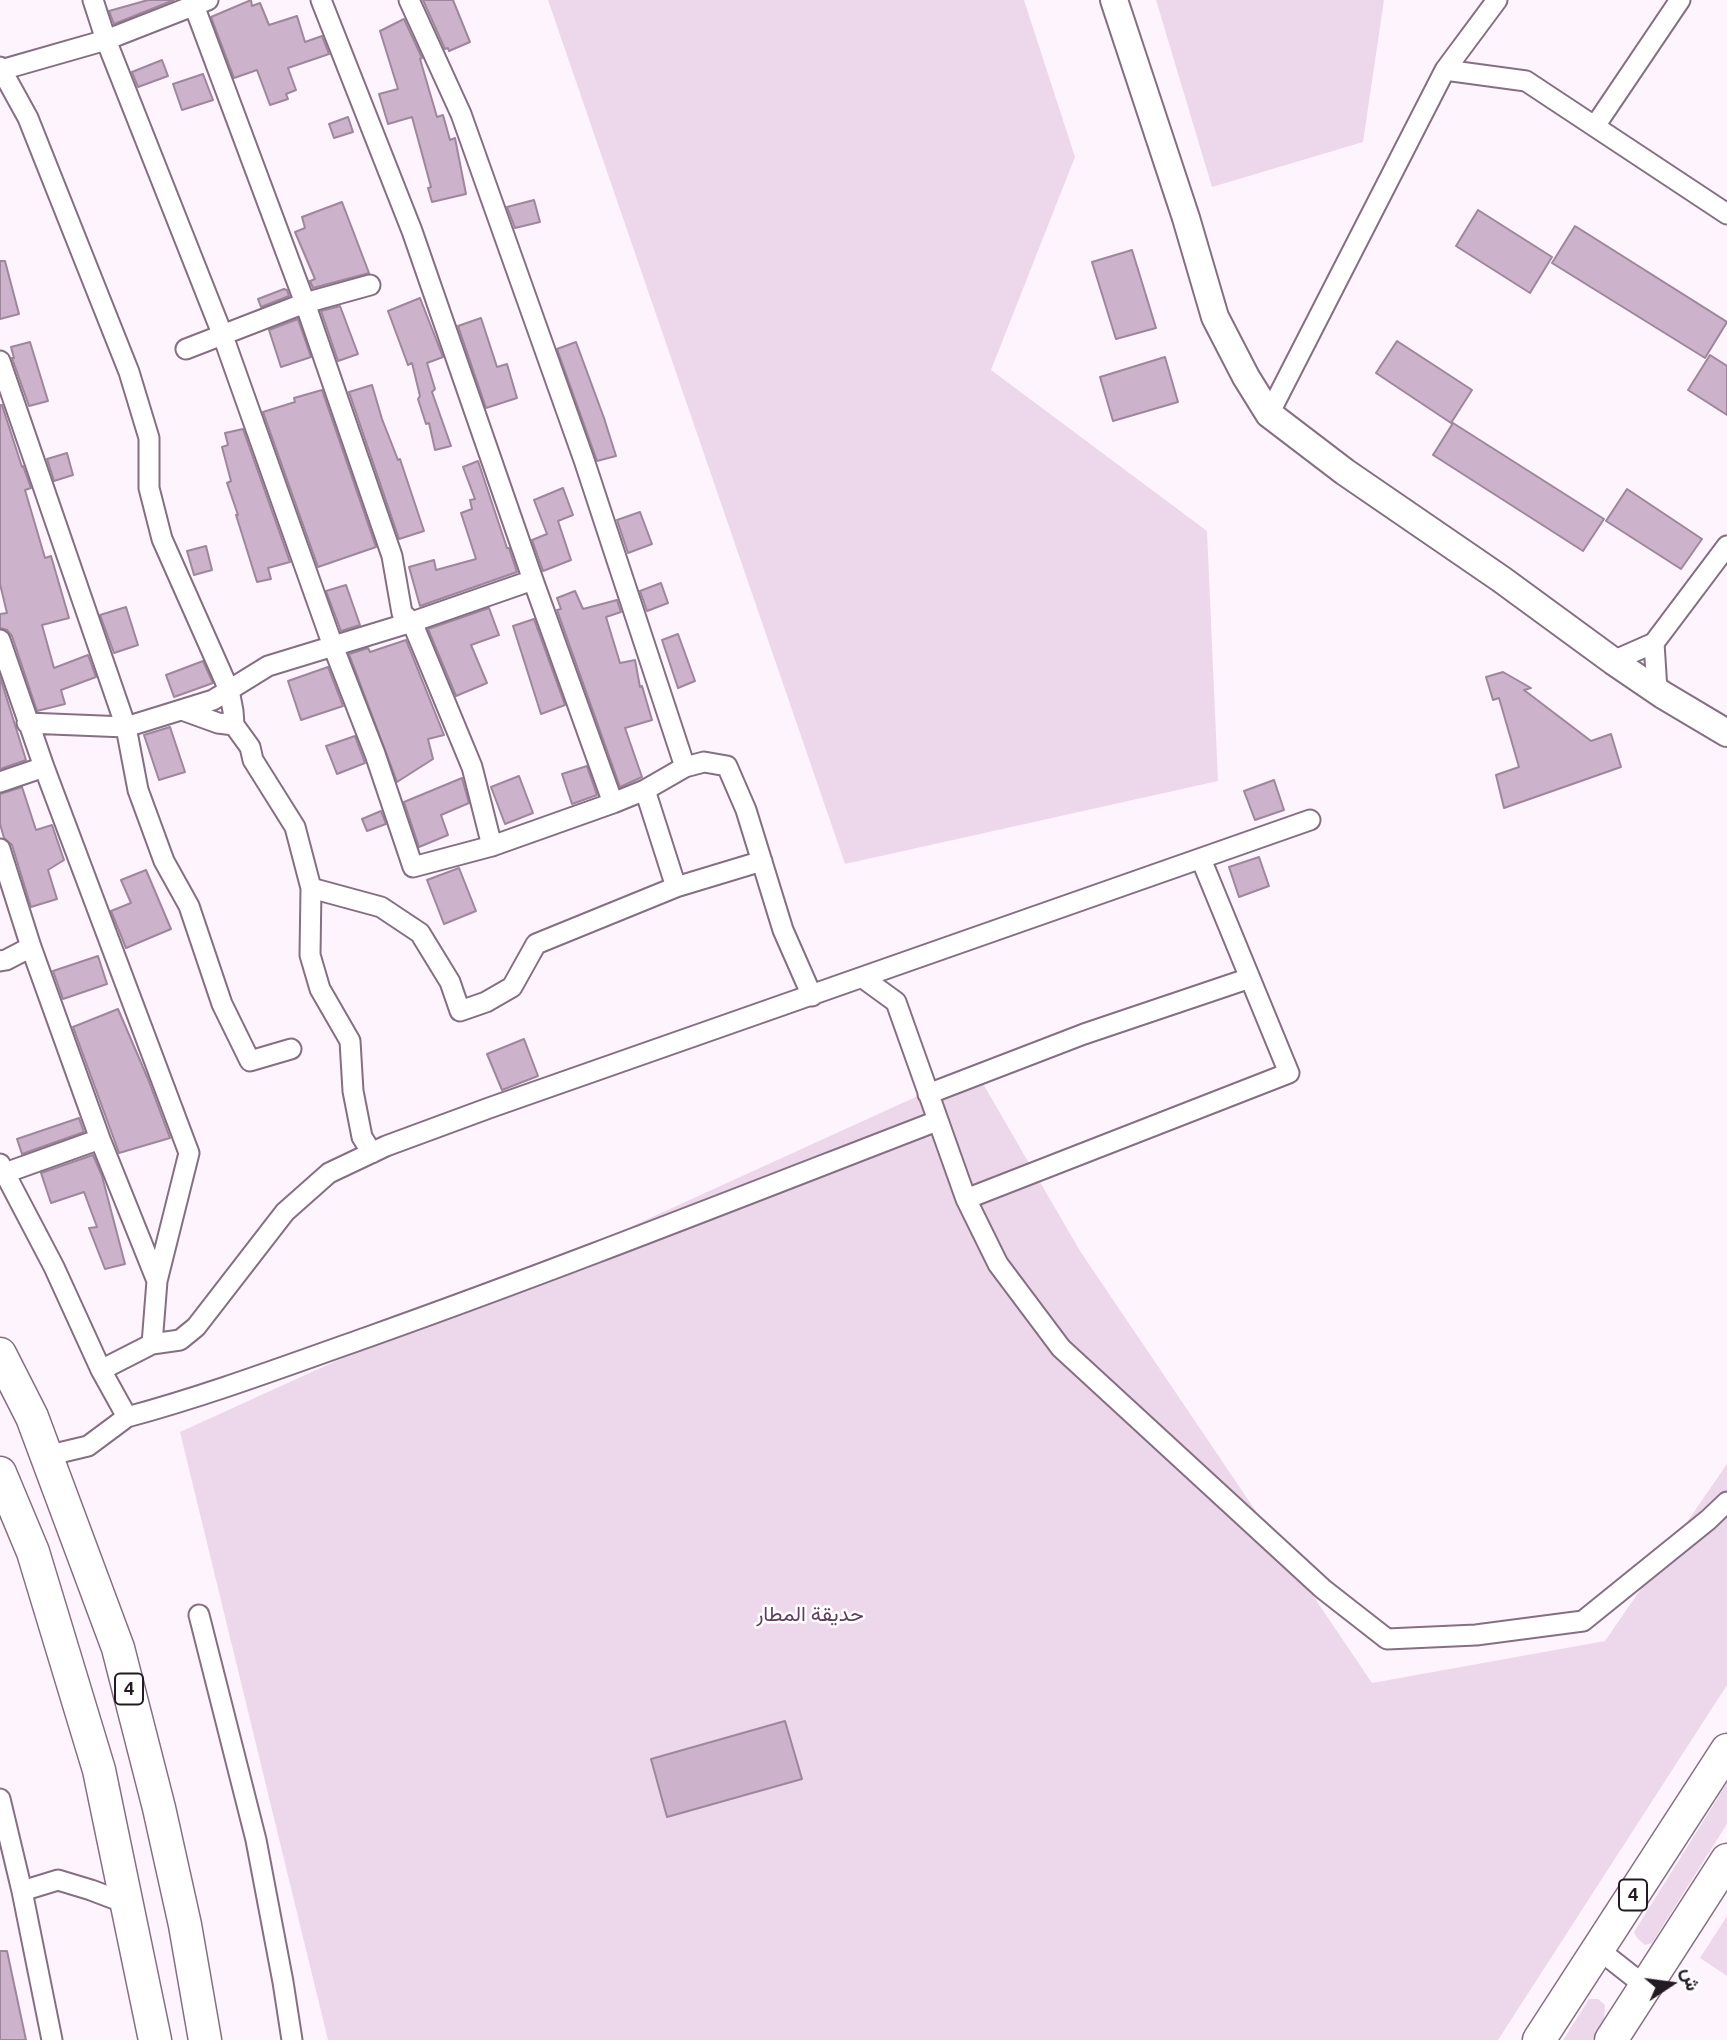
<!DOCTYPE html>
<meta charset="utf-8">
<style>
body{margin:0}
#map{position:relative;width:1727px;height:2040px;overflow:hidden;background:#fef4fd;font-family:Ubuntu,Vazirmatn,sans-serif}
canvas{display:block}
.north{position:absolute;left:1636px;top:1949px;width:70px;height:70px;-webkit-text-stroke:5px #fff;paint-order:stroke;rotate:77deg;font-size:19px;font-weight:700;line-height:28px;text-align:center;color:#231b23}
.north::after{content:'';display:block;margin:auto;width:24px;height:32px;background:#231b23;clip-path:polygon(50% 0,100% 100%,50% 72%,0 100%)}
</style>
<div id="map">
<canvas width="1727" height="2040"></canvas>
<div class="north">ش</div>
</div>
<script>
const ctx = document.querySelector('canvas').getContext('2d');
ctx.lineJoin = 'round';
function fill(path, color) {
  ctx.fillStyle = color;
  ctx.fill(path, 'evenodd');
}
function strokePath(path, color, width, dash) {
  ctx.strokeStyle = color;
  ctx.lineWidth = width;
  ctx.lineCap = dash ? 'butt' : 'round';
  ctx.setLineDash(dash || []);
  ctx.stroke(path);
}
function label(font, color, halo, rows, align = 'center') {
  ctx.font = font + ' Ubuntu,Vazirmatn,sans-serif';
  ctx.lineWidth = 5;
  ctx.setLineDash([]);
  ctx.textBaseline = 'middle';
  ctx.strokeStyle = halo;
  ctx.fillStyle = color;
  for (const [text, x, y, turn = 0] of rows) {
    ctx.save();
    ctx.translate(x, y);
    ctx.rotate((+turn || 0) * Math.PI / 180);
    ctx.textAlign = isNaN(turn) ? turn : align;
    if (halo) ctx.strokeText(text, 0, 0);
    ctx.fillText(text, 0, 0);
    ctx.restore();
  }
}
fill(new Path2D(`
 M 548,0 L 1024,0 L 1075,157 L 991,370 L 1207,531 L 1218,781 L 845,864 Z
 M 1156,0 L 1384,0 L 1363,142 L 1212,187 Z
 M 975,1070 L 1080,1251 L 1372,1683 L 1605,1641 L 1727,1464 L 1727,1685 L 1498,2040 L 328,2040 L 180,1432 Z
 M 1727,1783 L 1727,1824 L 1652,1943 L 1645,1945 L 1637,1938 L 1634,1932 Z
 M 1727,1916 L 1727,1976 L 1700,1958 Z
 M 1589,1999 L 1598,1999 L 1605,2005 L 1604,2022 L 1592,2040 L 1563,2040 Z`), '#edd8eb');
const building = new Path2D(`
 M 148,0 L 174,0 L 114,24 L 109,11 Z
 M 251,0 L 252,6 L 260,3 L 269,25 L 297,16 L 305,42 L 322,36 L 329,54 L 288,68 L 296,90 L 286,94 L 288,99 L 270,105 L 257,70 L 234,78 L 211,17 Z
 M 423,0 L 453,0 L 470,42 L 449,51 L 448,48 L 445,49 Z
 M 404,19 L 422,58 L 420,59 L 437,117 L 443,115 L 450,140 L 455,138 L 466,194 L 432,202 L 428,188 L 431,187 L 412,117 L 388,124 L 379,94 L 398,89 L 380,31 Z
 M 162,60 L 168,76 L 138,87 L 132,72 Z
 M 203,74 L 213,100 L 182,110 L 173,84 Z
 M 348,117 L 353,132 L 334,138 L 329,124 Z
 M 534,200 L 540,222 L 515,228 L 507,207 Z
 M 342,202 L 369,273 L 313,288 L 310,281 L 315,279 L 295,232 L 305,228 L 302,217 Z
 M 1478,210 L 1552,257 L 1530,293 L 1456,246 Z
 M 1575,226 L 1727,322 L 1705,358 L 1552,263 Z
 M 1132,250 L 1156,328 L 1116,339 L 1092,262 Z
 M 0,261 L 5,261 L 19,314 L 0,319 Z
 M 284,289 L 287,290 L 289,296 L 261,307 L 258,299 Z
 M 420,298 L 443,357 L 427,363 L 435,389 L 432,392 L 451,446 L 435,450 L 429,423 L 426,424 L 418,399 L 420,396 L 412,363 L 408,365 L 388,311 Z
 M 340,306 L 358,354 L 338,361 L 321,311 Z
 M 481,318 L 497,367 L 507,364 L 517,398 L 486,408 L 458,326 Z
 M 298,319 L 311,357 L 281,367 L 269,330 Z
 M 1397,341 L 1472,390 L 1451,423 L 1376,373 Z
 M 30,342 L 48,401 L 29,406 L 12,358 L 14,358 L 11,347 Z
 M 576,342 L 604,418 L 616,456 L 597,461 L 557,349 Z
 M 1710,355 L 1727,366 L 1727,415 L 1688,390 Z
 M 1165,357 L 1178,402 L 1113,421 L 1100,377 Z
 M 372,385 L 382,419 L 398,460 L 400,459 L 424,531 L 399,539 L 349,392 Z
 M 322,390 L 376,547 L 318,567 L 263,412 L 295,402 L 294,398 Z
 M 0,405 L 2,405 L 22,467 L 23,466 L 31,488 L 25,490 L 45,558 L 51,556 L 69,618 L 42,625 L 54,668 L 88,655 L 96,677 L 61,690 L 65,704 L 37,711 L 12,636 L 7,630 L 0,628 L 0,614 L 7,613 L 0,584 Z
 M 1453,423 L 1604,519 L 1583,551 L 1433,455 Z
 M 243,429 L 290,562 L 268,568 L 271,579 L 257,582 L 236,515 L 238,515 L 227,483 L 231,481 L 222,447 L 228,445 L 225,433 Z
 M 67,453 L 73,475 L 54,481 L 47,459 Z
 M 478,461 L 507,548 L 509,548 L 517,572 L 420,606 L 409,567 L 434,560 L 436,570 L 476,559 L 461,513 L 472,509 L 470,500 L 475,499 L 463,467 Z
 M 563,488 L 573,515 L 558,521 L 571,560 L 543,571 L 532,540 L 547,534 L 534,500 Z
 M 1627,489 L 1702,539 L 1681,569 L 1606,521 Z
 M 640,512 L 652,544 L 628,553 L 617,520 Z
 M 206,546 L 212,570 L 194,575 L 187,551 Z
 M 661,583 L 668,603 L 647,611 L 640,591 Z
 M 346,585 L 360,625 L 341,631 L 326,591 Z
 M 575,591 L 583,609 L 617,600 L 621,612 L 606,617 L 620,663 L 635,660 L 640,687 L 642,686 L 652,720 L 625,728 L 642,777 L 620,787 L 557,610 L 561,609 L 557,598 Z
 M 126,607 L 138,645 L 114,653 L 100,615 Z
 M 489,608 L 499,635 L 471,645 L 487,683 L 456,696 L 428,629 Z
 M 534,619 L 565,705 L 541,714 L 513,626 Z
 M 678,634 L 695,681 L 678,688 L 662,640 Z
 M 406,640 L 444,735 L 428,739 L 433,759 L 397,782 L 349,654 L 368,648 L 370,652 Z
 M 203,661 L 213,683 L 174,697 L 166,675 Z
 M 328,667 L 343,706 L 301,720 L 288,681 Z
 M 1503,672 L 1531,688 L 1524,690 L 1591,741 L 1611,734 L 1621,767 L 1504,808 L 1496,775 L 1519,767 L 1499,698 L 1493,700 L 1486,677 Z
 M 0,677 L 26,760 L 0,769 Z
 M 170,727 L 185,772 L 159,780 L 144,735 Z
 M 355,736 L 365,763 L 337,774 L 326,746 Z
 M 587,766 L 597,795 L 572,804 L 562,774 Z
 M 519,776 L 533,813 L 505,824 L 491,787 Z
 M 462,778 L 469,803 L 441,815 L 448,835 L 419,847 L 404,802 Z
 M 1274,780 L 1284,810 L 1255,820 L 1244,791 Z
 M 22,787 L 36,830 L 52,825 L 64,860 L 48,870 L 57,899 L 31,907 L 12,845 L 4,838 L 0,824 L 0,794 Z
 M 381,811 L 386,824 L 367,831 L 362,819 Z
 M 1259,857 L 1269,886 L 1239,897 L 1229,867 Z
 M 459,868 L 476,911 L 444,924 L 427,880 Z
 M 146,870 L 171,929 L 126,948 L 111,911 L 131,903 L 121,880 Z
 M 98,956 L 107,984 L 63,999 L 53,971 Z
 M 118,1009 L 148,1079 L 170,1138 L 119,1153 L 73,1027 Z
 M 524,1039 L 538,1076 L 502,1090 L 487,1054 Z
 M 79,1118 L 84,1132 L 22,1154 L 17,1139 Z
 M 93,1155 L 102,1176 L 125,1264 L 105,1269 L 89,1228 L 97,1227 L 84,1192 L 51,1203 L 41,1173 Z
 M 785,1721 L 802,1779 L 667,1817 L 651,1759 Z
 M 0,1951 L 7,1951 L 26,2040 L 0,2040 Z`);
fill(building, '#ccb2ca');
strokePath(building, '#9e879c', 2);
const minor = new Path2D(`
 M 93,0 L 106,40 L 223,336 L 333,646 L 375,754 L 413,867 L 492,846 L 613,803 L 645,790 L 685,767 L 704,762 L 727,766 L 746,810 L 783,930 L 812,996
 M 192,0 L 305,303 L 392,556 L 402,613 L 412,622 L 472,767 L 492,846
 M 321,0 L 412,231 L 533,580 L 613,803
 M 409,0 L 461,114 L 584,460 L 685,767
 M 0,67 L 28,118 L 129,372 L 149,438 L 149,488 L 162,539 L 229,690 L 233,711 L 234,725 L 250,747 L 253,760 L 295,827 L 311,888 L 310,955 L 320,989 L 350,1041 L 353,1091 L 362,1137 L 372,1153
 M 1445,70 L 1497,0
 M 0,72 L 1,70 L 106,40 L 208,0
 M 1595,126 L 1680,0
 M 186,349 L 305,303 L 370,285
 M 0,361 L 126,727 L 138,790 L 164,861 L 189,906 L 222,1004 L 250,1061 L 291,1049
 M 1269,414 L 1445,70 L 1526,81 L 1727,214
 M 0,640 L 44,767 L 189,1153 L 157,1281
 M 1654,643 L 1727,546
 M 1613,661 L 1654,643 L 1657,690
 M 182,710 L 218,723 L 234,725
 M 27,723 L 126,727 L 213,700 L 268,666 L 412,622 L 533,580
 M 0,782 L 44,767
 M 645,790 L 676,887
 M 0,849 L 31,947 L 100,1139 L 157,1281 L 152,1344 L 101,1370
 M 311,888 L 381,907 L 420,933 L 450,982 L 460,1011 L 486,1002 L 512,987 L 536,944 L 676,887 L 762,861
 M 0,961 L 6,960 L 31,947
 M 863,978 L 896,1002 L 966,1199 L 998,1264 L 1061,1348 L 1323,1589 L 1387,1639 L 1476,1635 L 1583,1621 L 1708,1520 L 1727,1502
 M 928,1094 L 1084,1034 L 1250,978
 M 0,1164 L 54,1267 L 101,1370 L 127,1417 L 88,1446 L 46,1456
 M 5,1173 L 100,1139
 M 966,1199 L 1289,1073 L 1201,859
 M 152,1344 L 180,1340 L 196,1327 L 285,1212 L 329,1173 L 386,1146 L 489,1108 L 1310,820
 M 127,1417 C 209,1395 288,1365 368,1337 C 559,1269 748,1194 937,1121
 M 199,1615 L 256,1840 L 283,1982 L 292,2040
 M 0,1799 L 22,1891 L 58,1880 L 91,1890 L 128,1904
 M 22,1891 L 52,2040
 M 1598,1949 L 1645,1986`);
const secondary = new Path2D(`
 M 1114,0 L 1186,218 L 1215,317 L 1246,377 L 1269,414 L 1345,472 L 1501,579 L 1613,661 L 1663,695 L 1727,733`);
const trunk = new Path2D(`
 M 0,1354 L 32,1417 L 118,1648 L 159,1808 L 185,1925 L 205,2040
 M 0,1473 L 33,1552 L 99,1770 L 155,2040
 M 1539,2040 L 1727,1750
 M 1611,2040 L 1727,1860`);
strokePath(minor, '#856f83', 23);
strokePath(secondary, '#856f83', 30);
strokePath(trunk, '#856f83', 35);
strokePath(minor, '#fff', 19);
strokePath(secondary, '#fff', 26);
strokePath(trunk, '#fff', 32);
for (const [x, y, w] of [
 [129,1689,28],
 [1633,1895,28]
]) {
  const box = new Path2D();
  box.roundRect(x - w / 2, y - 15.5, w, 31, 5);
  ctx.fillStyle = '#fff';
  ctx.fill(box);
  strokePath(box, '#231b23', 2);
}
label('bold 19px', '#231b23', null, [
 ["4",129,1689],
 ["4",1633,1895]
]);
label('21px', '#613d60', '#fff', [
 ["حديقة المطار",810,1614]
]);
</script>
